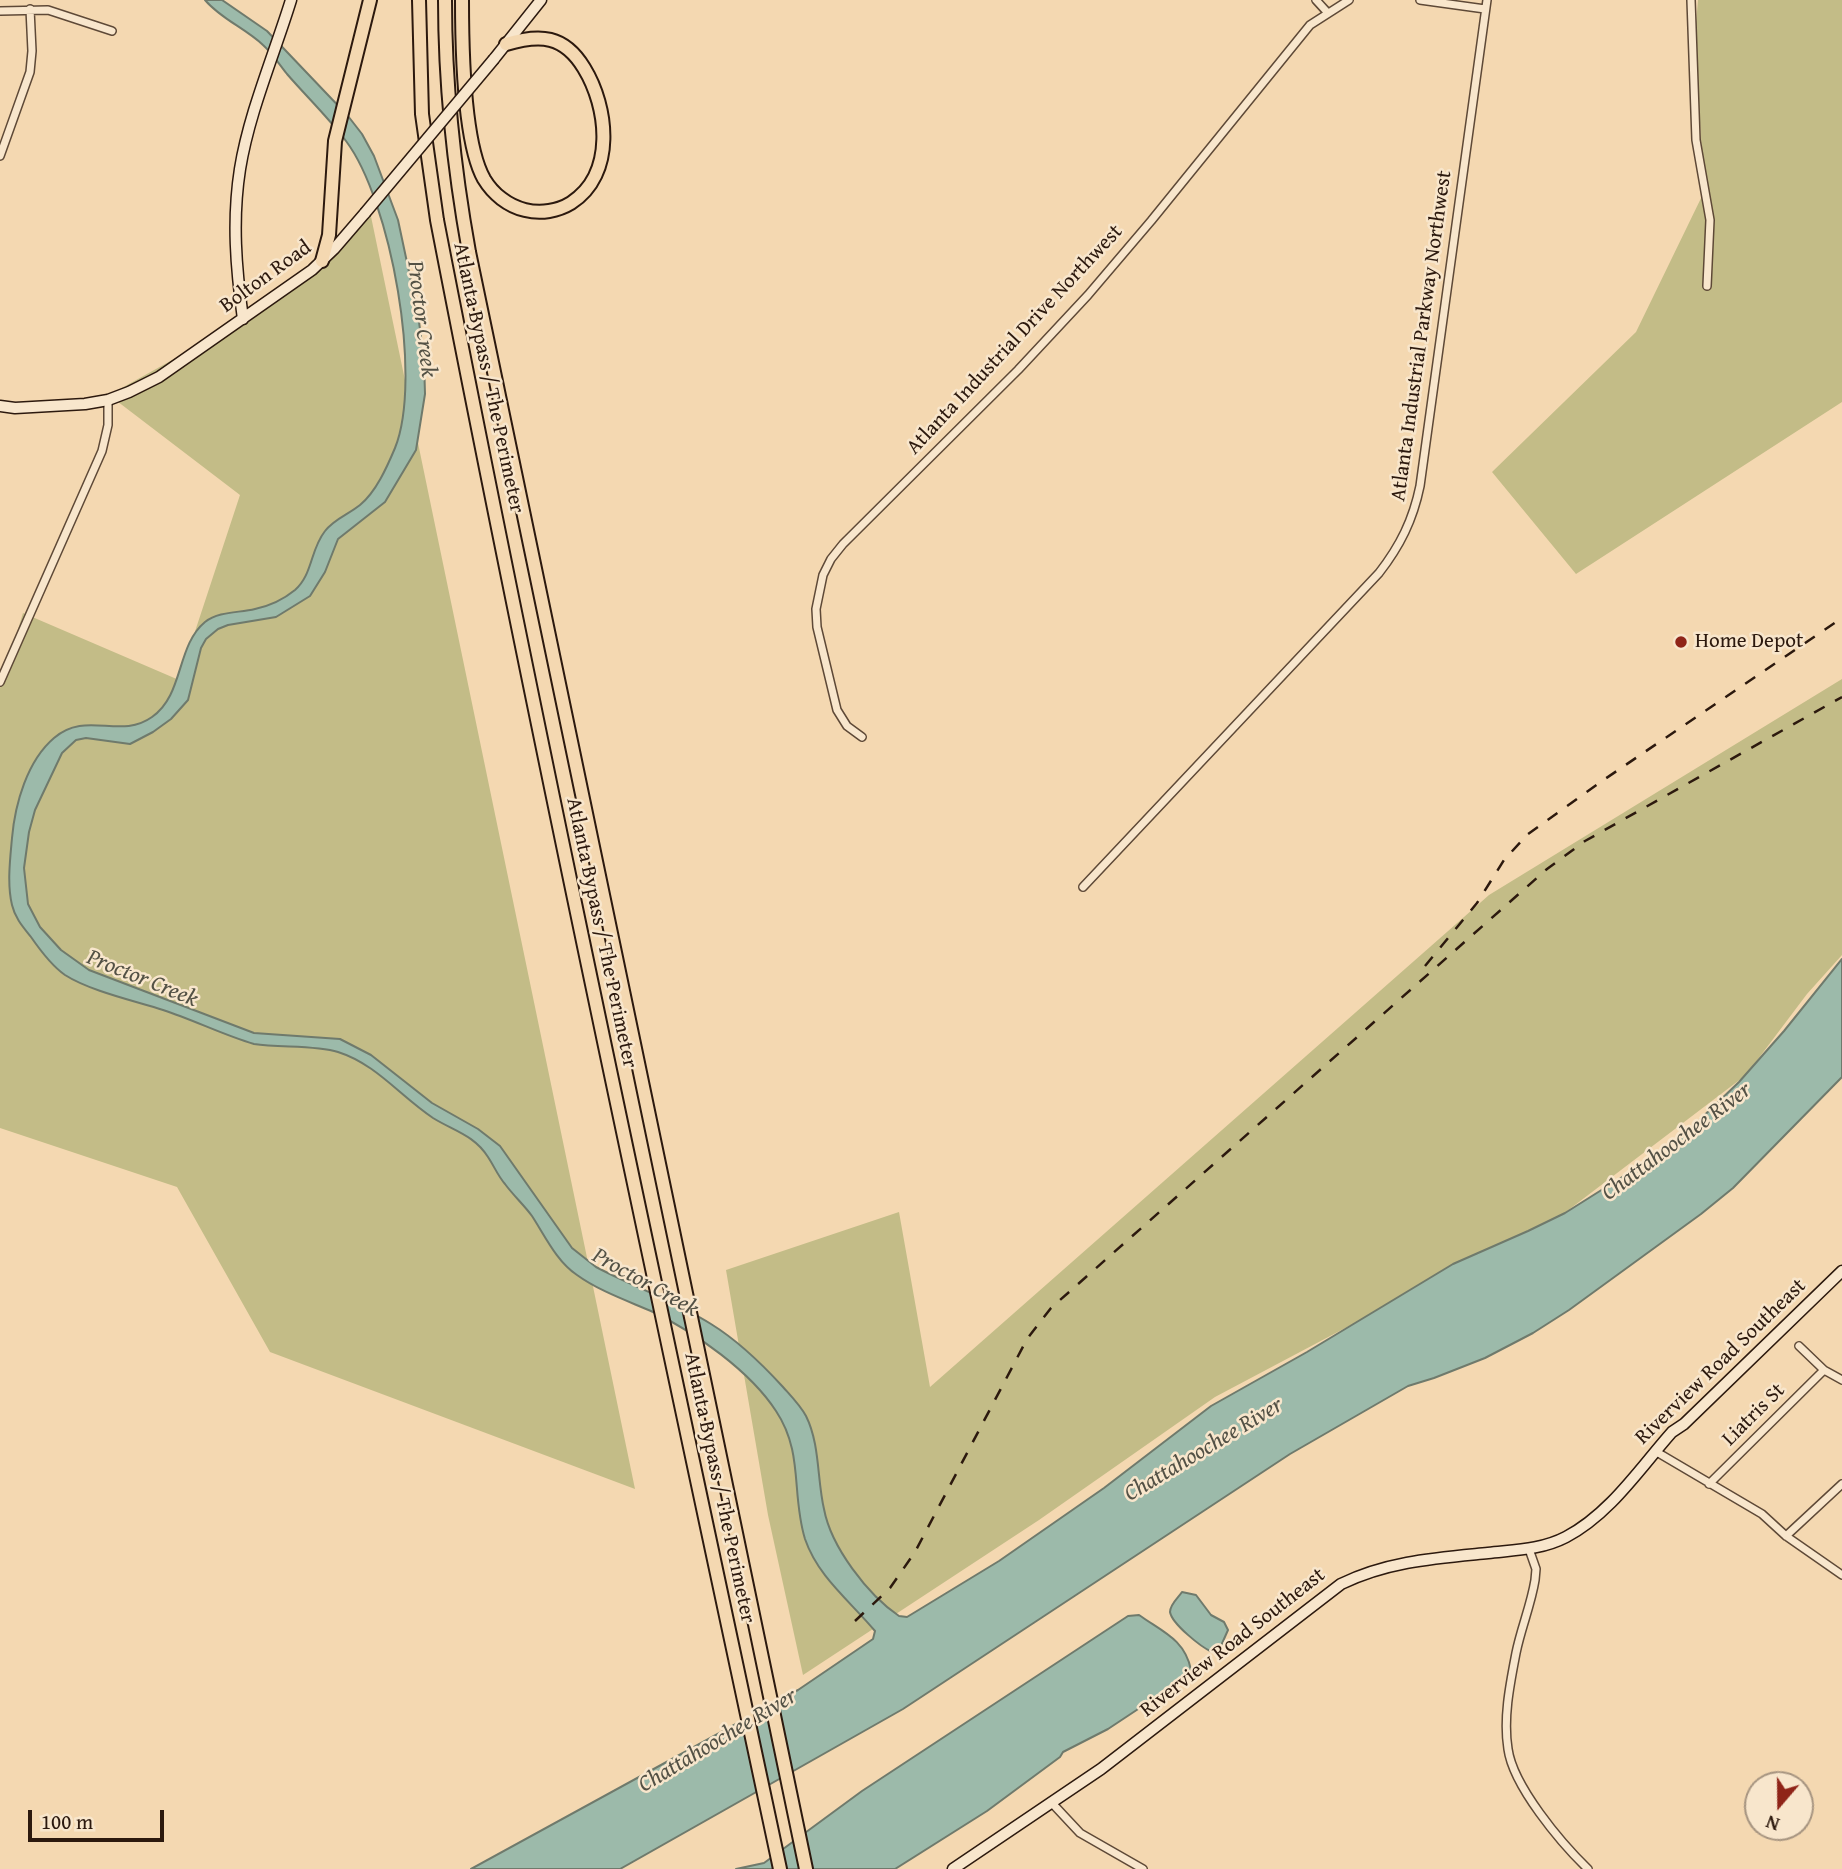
<!DOCTYPE html>
<style>
body{margin:0}
#map{position:relative;width:1842px;height:1869px;overflow:hidden;background:#f4d8b1;font-family:"Gentium Book Plus",serif}
canvas{display:block}
.north{position:absolute;left:1744px;top:1771px;width:70px;height:70px;box-sizing:border-box;background:#f8e6cc;border:2px solid #a69480;border-radius:50%;rotate:200deg;font-size:19px;font-weight:700;line-height:28px;text-align:center;color:#2c190e}
.north::after{content:'';display:block;margin:auto;width:24px;height:32px;background:#8f2418;clip-path:polygon(50% 0,100% 100%,50% 72%,0 100%)}
.scale{position:absolute;left:28px;top:1810px;width:136px;height:32px;box-sizing:border-box;border:4px solid #2c190e;border-top:0;padding-left:9px;font-size:21px;line-height:24px;white-space:nowrap;color:#2c190e;-webkit-text-stroke:5px #f8e6cc;paint-order:stroke}
</style>
<div id="map">
<canvas width="1842" height="1869"></canvas>
<div class="north">N</div>
<div class="scale">100 m</div>
</div>
<script>
const ctx = document.querySelector('canvas').getContext('2d');
ctx.lineJoin = 'round';
function fill(path, color) {
  ctx.fillStyle = color;
  ctx.fill(path, 'evenodd');
}
function strokePath(path, color, width, dash) {
  ctx.strokeStyle = color;
  ctx.lineWidth = width;
  ctx.lineCap = dash ? 'butt' : 'round';
  ctx.setLineDash(dash || []);
  ctx.stroke(path);
}
function label(font, color, halo, rows, align = 'center') {
  ctx.font = font + ' "Gentium Book Plus",serif';
  ctx.lineWidth = 5;
  ctx.setLineDash([]);
  ctx.textBaseline = 'middle';
  ctx.strokeStyle = halo;
  ctx.fillStyle = color;
  for (const [text, x, y, turn = 0] of rows) {
    ctx.save();
    ctx.translate(x, y);
    ctx.rotate((+turn || 0) * Math.PI / 180);
    ctx.textAlign = isNaN(turn) ? turn : align;
    if (halo) ctx.strokeText(text, 0, 0);
    ctx.fillText(text, 0, 0);
    ctx.restore();
  }
}
fill(new Path2D(`
 M 1698,0 L 1842,0 L 1842,402 L 1576,574 L 1492,472 L 1636,332 L 1704,192 L 1695,36 Z
 M 368,202 L 635,1489 L 270,1352 L 177,1187 L 0,1128 L 0,688 L 23,613 L 179,680 L 240,495 L 109,395 L 230,328 L 314,275 Z
 M 1842,679 L 1842,955 L 1807,994 L 1746,1075 L 1550,1224 L 1417,1290 L 1215,1397 L 1039,1520 L 803,1675 L 768,1515 L 726,1270 L 899,1212 L 930,1387 L 1489,895 Z`), '#c3bc87');
const water = new Path2D(`
 M 205,0 L 222,0 L 267,31 L 348,116 L 362,134 L 374,156 L 398,220 L 418,314 L 424,360 L 425,394 L 416,450 L 385,502 L 338,539 L 325,572 L 310,596 L 276,617 L 228,625 L 218,629 L 206,639 L 201,648 L 188,700 L 171,719 L 153,732 L 130,744 L 86,738 L 76,740 L 62,753 L 35,810 L 29,832 L 24,868 L 28,904 L 40,927 L 61,950 L 89,970 L 254,1033 L 340,1039 L 371,1055 L 432,1103 L 478,1129 L 500,1146 L 572,1248 L 596,1267 C 634,1287 675,1301 711,1324 C 737,1340 762,1364 783,1387 C 791,1396 800,1405 806,1416 C 820,1444 817,1479 824,1509 C 831,1547 868,1595 899,1616 L 907,1617 L 999,1561 L 1104,1488 L 1211,1406 L 1307,1352 L 1453,1264 L 1528,1231 L 1565,1213 L 1657,1155 L 1690,1129 L 1739,1082 L 1784,1031 L 1842,959 L 1842,1077 L 1733,1188 L 1701,1214 L 1569,1310 L 1533,1333 L 1485,1358 L 1434,1378 L 1408,1386 L 1290,1454 L 903,1709 L 620,1869 L 471,1869 L 798,1690 L 873,1639 L 875,1631 C 850,1601 818,1577 805,1539 C 791,1494 804,1453 776,1411 C 750,1371 696,1333 653,1312 C 628,1301 599,1291 577,1275 C 557,1262 545,1236 532,1216 C 524,1205 513,1195 505,1184 C 498,1176 494,1166 488,1157 C 474,1135 454,1131 433,1118 C 400,1096 376,1064 338,1052 C 315,1045 280,1048 254,1044 C 223,1035 194,1020 163,1010 C 135,1001 90,991 65,975 C 52,966 40,950 31,937 C 23,927 15,918 12,905 C 7,884 10,860 12,838 C 15,804 27,761 54,738 C 86,710 120,740 152,717 C 184,695 176,646 205,622 C 219,611 239,613 255,609 C 269,606 284,599 295,590 C 313,574 310,550 325,531 C 334,519 349,514 360,505 C 376,492 387,467 395,448 C 423,378 391,201 346,141 C 328,117 306,96 287,74 C 279,64 272,53 263,45 C 245,28 221,19 205,0 Z
 M 1182,1592 L 1196,1595 L 1211,1615 L 1224,1622 L 1228,1630 L 1220,1648 L 1212,1652 C 1201,1647 1172,1624 1170,1612 C 1170,1604 1178,1598 1182,1592 Z
 M 1139,1615 C 1161,1631 1185,1639 1191,1670 L 1185,1678 L 1108,1729 L 1063,1752 L 1060,1757 L 987,1811 L 895,1869 L 736,1869 L 764,1863 L 862,1791 L 1128,1616 Z`);
fill(water, '#9cbaaa');
strokePath(water, '#6f7a6c', 2);
const street = new Path2D(`
 M 1316,0 L 1327,12
 M 1420,0 L 1485,9
 M 1691,0 L 1696,140 L 1710,220 L 1707,286
 M 0,11 L 48,10 L 112,31
 M 0,156 L 30,72 L 32,51 L 30,9
 M 0,682 L 102,451 L 108,425 L 108,400
 M 862,737 L 847,726 L 837,710 L 817,627 L 816,609 L 823,575 L 831,559 L 843,544 L 1018,370 L 1088,295 L 1151,221 L 1310,25 L 1349,0
 M 1083,887 L 1379,573 C 1400,546 1413,520 1420,486 L 1487,0
 M 1799,1346 L 1824,1370 L 1842,1380
 M 1655,1451 L 1762,1514 L 1786,1536 L 1842,1575
 M 1709,1484 L 1824,1370
 M 1786,1536 L 1842,1484
 M 1529,1549 L 1536,1569 L 1535,1580 C 1531,1605 1521,1628 1516,1653 C 1510,1684 1503,1718 1508,1749 C 1513,1786 1561,1843 1588,1869
 M 1051,1802 L 1080,1833 L 1143,1869`);
const secondary = new Path2D(`
 M 494,59 L 541,0
 M 243,319 C 236,268 232,220 240,169 C 249,113 274,55 291,0
 M 0,406 L 15,408 L 85,404 L 108,400 L 129,392 L 159,377 L 312,270 L 334,249 L 365,213
 M 953,1869 L 1101,1769 L 1341,1584 C 1388,1561 1437,1558 1488,1553 C 1514,1550 1541,1550 1566,1537 C 1610,1514 1640,1468 1672,1432 L 1684,1424 L 1842,1271`);
const highway = new Path2D(`
 M 419,0 L 422,114 L 437,220 C 544,771 663,1320 780,1869
 M 445,0 C 445,85 454,169 469,252 L 806,1869
 M 462,0 C 462,44 463,142 484,179 C 493,194 508,206 525,210 C 541,214 558,211 571,203 C 616,174 608,107 584,68 C 564,35 540,34 506,44
 M 322,261 L 329,235 L 335,141 L 370,0`);
strokePath(street, '#5e4937', 10);
strokePath(secondary, '#2c190e', 13);
strokePath(highway, '#2c190e', 16);
strokePath(street, '#f8e6cc', 7);
strokePath(secondary, '#f8e6cc', 10);
strokePath(highway, '#f4d8b1', 12);
strokePath(new Path2D(`
 M 1425,966 L 1477,903 L 1504,860 L 1528,834 L 1602,781 L 1842,618
 M 855,1621 L 890,1588 L 915,1552 L 1027,1339 L 1051,1308 L 1547,869 L 1585,841 L 1842,697`), '#2c190e', 2.5, [12, 12]);
const secondaryBridge = new Path2D(`
 M 365,213 L 494,59`);
strokePath(secondaryBridge, '#2c190e', 13, []);
strokePath(secondaryBridge, '#f8e6cc', 10);
for (const [x, y, r, color] of [
 [1681,642,7,"#8f2418"]
]) {
  const dot = new Path2D();
  dot.arc(x, y, r, 0, 2 * Math.PI);
  ctx.fillStyle = color;
  ctx.fill(dot);
  strokePath(dot, '#f8e6cc', 2.5);
}
label('21px', '#2c190e', '#f8e6cc', [
 ["Bolton Road",266,277,-36],
 ["Atlanta Industrial Parkway Northwest",1422,336,-82],
 ["Atlanta Industrial Drive Northwest",1015,340,-47],
 ["Atlanta Bypass / The Perimeter",488,378,78],
 ["Atlanta Bypass / The Perimeter",601,933,78],
 ["Riverview Road Southeast",1721,1362,-44],
 ["Liatris St",1754,1415,-45],
 ["Atlanta Bypass / The Perimeter",719,1488,78],
 ["Riverview Road Southeast",1233,1643,-38]
]);
label('21px', '#2c190e', '#f8e6cc', [
 ["Home Depot",1695,642]
], 'left');
label('italic 23px', '#535145', '#f8e6cc', [
 ["Proctor Creek",421,319,83],
 ["Proctor Creek",142,979,22],
 ["Chattahoochee River",1677,1142,-37],
 ["Proctor Creek",645,1283,29],
 ["Chattahoochee River",1204,1450,-31],
 ["Chattahoochee River",718,1741,-31]
]);
</script>
